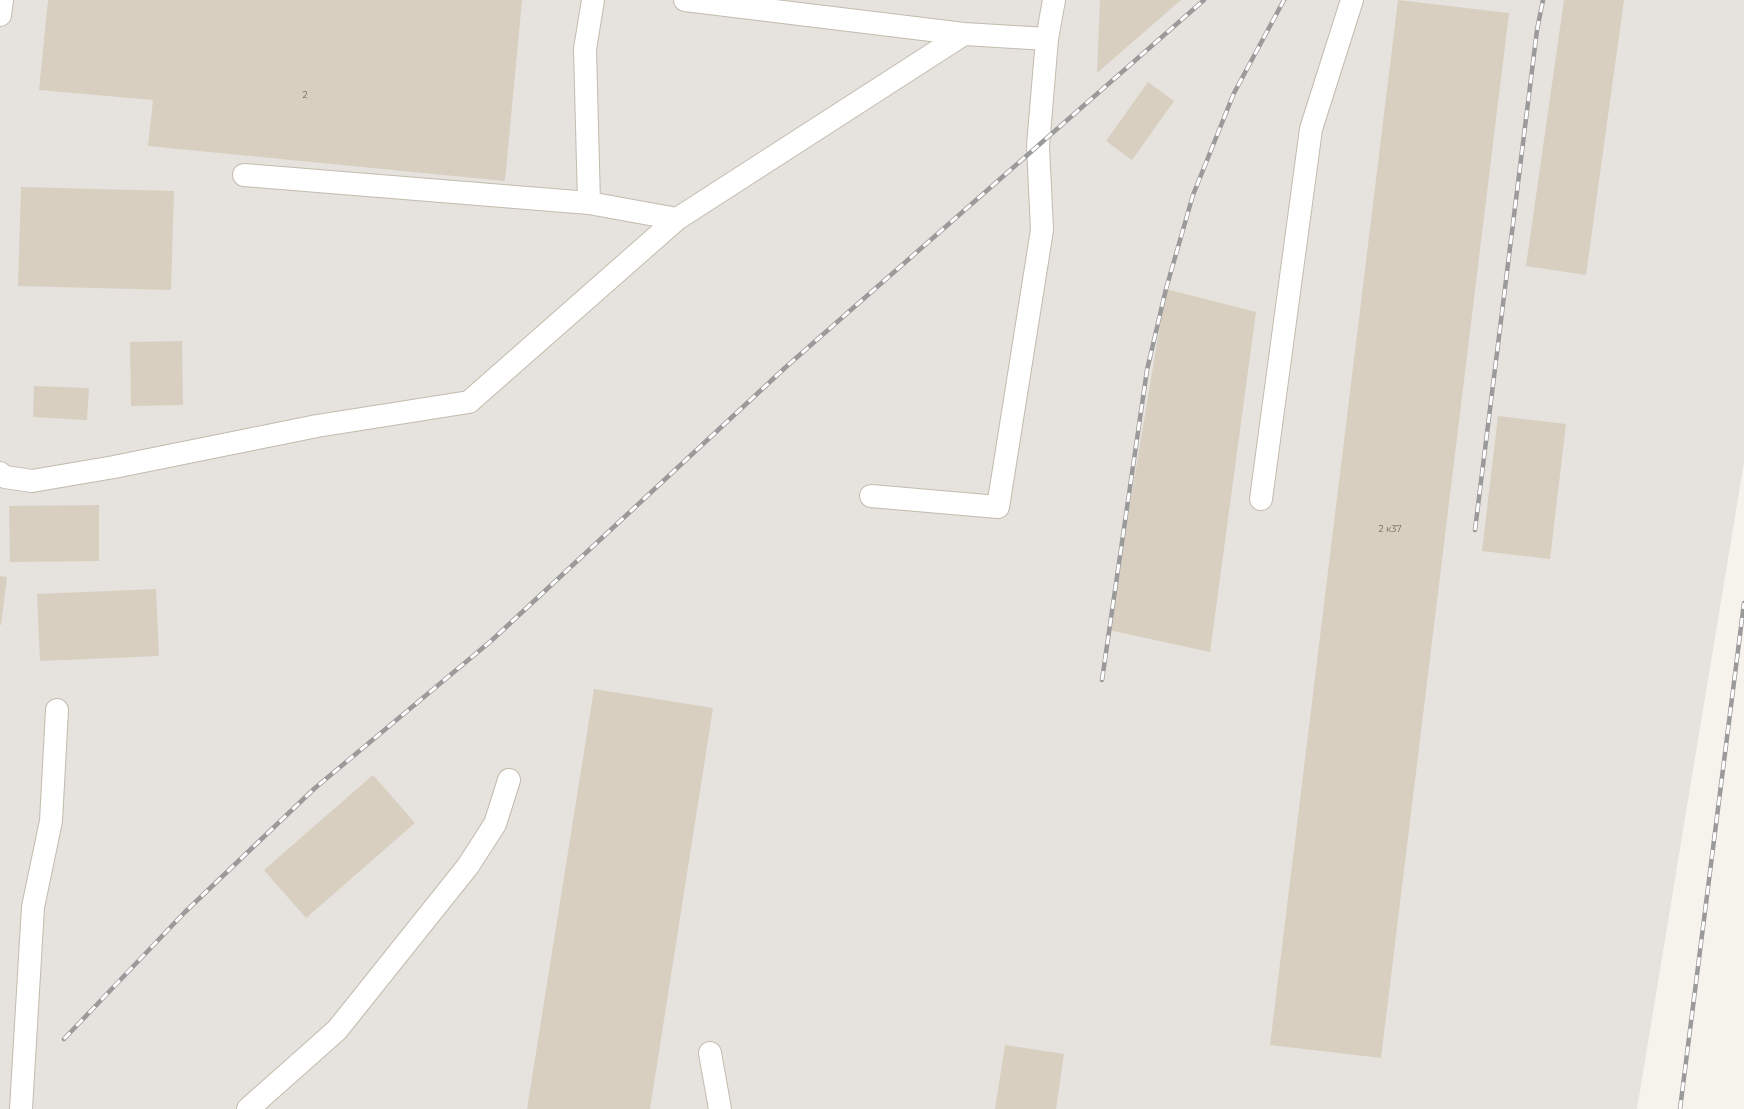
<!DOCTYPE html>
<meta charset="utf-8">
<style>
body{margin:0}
canvas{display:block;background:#f6f3ec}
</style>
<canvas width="1744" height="1109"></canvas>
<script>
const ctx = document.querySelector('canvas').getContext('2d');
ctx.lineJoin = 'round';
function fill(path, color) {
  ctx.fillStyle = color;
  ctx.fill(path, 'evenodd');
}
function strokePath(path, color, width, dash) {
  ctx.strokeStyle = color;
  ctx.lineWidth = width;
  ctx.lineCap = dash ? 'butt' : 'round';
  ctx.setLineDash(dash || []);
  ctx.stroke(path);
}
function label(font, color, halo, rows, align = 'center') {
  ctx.font = font + ' Montserrat,sans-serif';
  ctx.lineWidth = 4;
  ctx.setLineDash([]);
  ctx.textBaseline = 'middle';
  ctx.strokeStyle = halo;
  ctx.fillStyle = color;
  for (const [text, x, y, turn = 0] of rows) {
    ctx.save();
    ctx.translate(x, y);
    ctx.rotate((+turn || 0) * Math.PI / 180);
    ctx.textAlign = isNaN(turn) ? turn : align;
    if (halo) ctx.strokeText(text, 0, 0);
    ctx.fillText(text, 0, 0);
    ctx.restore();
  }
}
fill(new Path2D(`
 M 0,0 L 1744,0 L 1744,462 L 1637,1109 L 0,1109 Z`), '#e6e2dd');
fill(new Path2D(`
 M 48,0 L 522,0 L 505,181 L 148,146 L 153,100 L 39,90 Z
 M 1100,0 L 1181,0 L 1097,73 Z
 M 1398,0 L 1509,13 L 1381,1058 L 1270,1045 Z
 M 1564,0 L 1624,0 L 1586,275 L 1526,266 Z
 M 1148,82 L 1174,101 L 1132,160 L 1106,141 Z
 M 21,187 L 174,191 L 171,290 L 18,286 Z
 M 1166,289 L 1256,312 L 1210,652 L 1109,630 Z
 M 182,341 L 183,405 L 131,406 L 130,342 Z
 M 34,386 L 89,388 L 87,420 L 33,417 Z
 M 1498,416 L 1566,424 L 1550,559 L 1482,551 Z
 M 99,505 L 99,561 L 10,562 L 9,506 Z
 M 0,576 L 7,577 L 1,625 L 0,625 Z
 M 156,589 L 159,656 L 40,661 L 37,594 Z
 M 594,689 L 713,708 L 650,1109 L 527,1109 Z
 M 373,775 L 415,823 L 306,918 L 264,870 Z
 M 1005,1045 L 1064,1054 L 1056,1109 L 995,1109 Z`), '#d8cfc1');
const minor = new Path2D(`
 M 685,0 L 964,34 L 1047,39
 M 0,15 L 2,0
 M 244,175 L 589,203
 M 677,219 L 964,34
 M 0,473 L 5,477 L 32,481 L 114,467 L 317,426 L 469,402 L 677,219 L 589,203 L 585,49 L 593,0
 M 871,496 L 998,507 L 1042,230 L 1038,146 L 1047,39 L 1054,0
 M 1261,499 L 1311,129 L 1352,0
 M 710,1053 L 720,1109
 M 21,1109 L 33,907 L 51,821 L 57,710
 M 248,1109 L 337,1030 L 468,866 L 495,824 L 509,780`);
strokePath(minor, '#c2bbae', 24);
strokePath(minor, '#fff', 22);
const rail = new Path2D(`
 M 1475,530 L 1537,30 L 1543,0
 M 1102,680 L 1147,370 L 1166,289 L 1193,195 L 1234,93 L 1284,0
 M 64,1039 L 185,912 L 315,788 L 491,641 L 787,366 L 1204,0
 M 1680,1109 L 1744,603`);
strokePath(rail, '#9a9a9a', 4.5);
strokePath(rail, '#fff', 3, [9]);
label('9px', '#6e675b', null, [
 ["2",305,95],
 ["2 к37",1390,529]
]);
</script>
